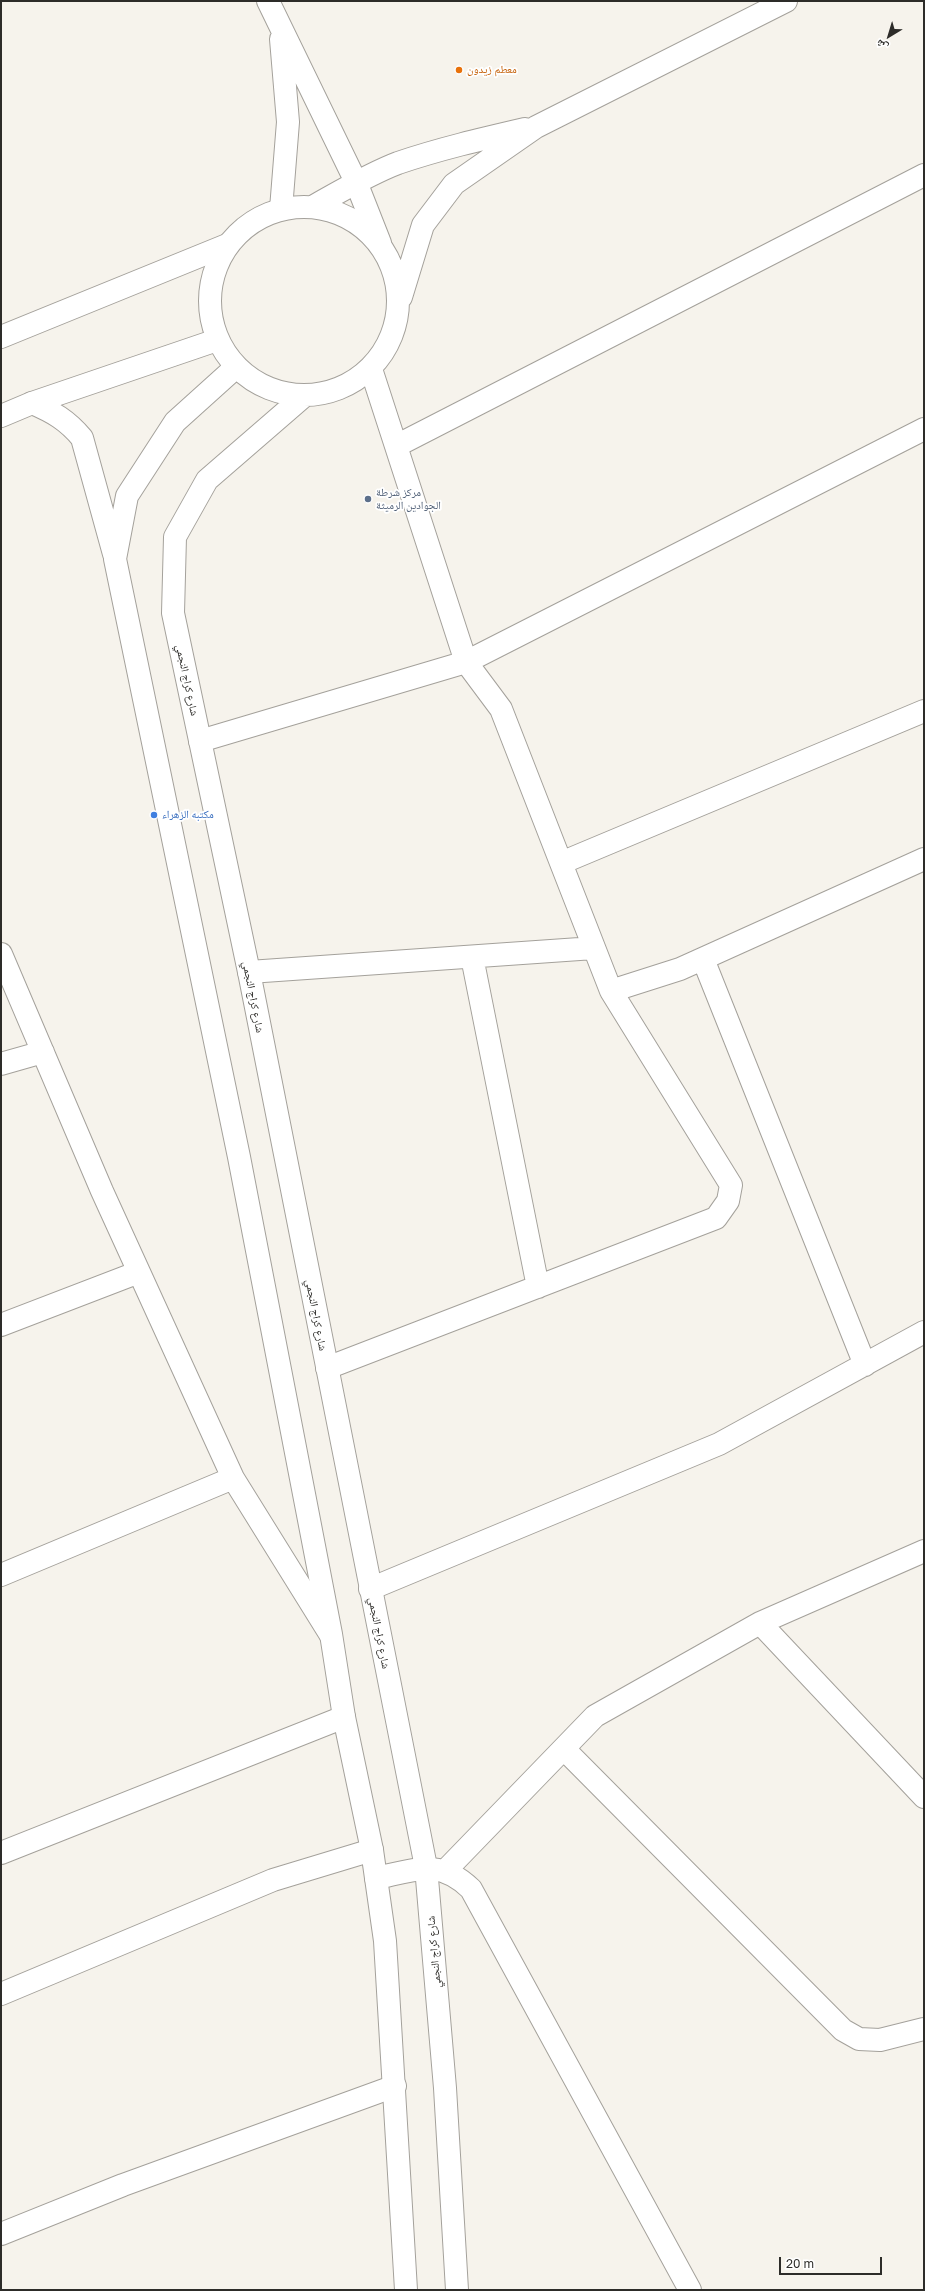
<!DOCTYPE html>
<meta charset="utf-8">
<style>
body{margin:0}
#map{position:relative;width:925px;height:2291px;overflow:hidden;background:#f6f3ec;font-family:"Golos Text","Noto Naskh Arabic",sans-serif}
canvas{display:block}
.frame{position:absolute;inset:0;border:2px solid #2d2c29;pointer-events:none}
.north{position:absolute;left:869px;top:16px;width:40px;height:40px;-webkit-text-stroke:3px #fff;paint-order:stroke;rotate:218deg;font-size:11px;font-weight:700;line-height:16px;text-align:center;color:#2d2c29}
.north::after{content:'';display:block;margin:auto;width:14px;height:18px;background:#2d2c29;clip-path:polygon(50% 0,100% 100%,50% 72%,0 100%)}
.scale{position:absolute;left:779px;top:2257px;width:103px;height:18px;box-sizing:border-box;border:2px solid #2d2c29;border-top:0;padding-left:5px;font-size:12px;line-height:14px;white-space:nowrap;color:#2d2c29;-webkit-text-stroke:3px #fff;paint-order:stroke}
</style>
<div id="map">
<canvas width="925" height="2291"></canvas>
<div class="frame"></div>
<div class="north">ش</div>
<div class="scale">20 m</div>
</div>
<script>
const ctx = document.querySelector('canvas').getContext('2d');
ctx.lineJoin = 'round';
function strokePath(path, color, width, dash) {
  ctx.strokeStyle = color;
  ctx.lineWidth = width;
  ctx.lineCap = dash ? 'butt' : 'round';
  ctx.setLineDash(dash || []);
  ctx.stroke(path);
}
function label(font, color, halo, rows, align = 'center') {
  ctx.font = font + ' "Golos Text","Noto Naskh Arabic",sans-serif';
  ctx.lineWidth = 3.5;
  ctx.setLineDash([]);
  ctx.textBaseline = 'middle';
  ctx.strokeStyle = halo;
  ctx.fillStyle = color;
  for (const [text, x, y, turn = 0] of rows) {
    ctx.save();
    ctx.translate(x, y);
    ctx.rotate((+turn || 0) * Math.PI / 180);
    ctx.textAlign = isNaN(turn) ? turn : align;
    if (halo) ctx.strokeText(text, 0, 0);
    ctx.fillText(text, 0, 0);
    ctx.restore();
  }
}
const minor = new Path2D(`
 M 268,1 L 356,182 L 380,243
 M 281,209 L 288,122 L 281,39
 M 1,337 L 227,245
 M 371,369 L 466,662 L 501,709 L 561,863 L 924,711
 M 1,416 L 32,403 L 217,340
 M 396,446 L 924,175
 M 200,741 L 466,662 L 924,429
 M 561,863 L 611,991
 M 1,954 L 102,1191 L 233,1478 L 330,1634
 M 472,957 L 538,1287
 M 703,959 L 865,1365
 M 249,972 L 594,948
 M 1,1064 L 43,1052
 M 1,1325 L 139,1272
 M 327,1368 L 716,1218 L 728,1201 L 731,1185 L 611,991 L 680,969 L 924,859
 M 1,1575 L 233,1478
 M 370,1589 L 719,1444 L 924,1332
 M 760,1623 L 924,1797
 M 564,1749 L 843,2030 L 859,2039 L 880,2040 L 924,2029
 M 1,1853 L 344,1717
 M 445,1871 L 595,1716 L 760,1623 L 924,1551
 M 376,1878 C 415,1870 439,1858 471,1889 L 690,2290
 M 1,1994 L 273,1880 L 372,1850
 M 1,2234 L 123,2185 L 395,2086`);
const major = new Path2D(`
 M 314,206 C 341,191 369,174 398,163 C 439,149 482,139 525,129
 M210 301a94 94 0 1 1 188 0a94 94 0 1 1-188 0Z
 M 401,297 L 423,225 L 454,184 L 536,127 L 786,1
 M 236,367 L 175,422 L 127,496 L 115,559 L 239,1157 L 331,1634 L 344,1717 L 372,1850 L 385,1941 L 406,2290
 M 304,396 L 207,480 L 175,537 L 173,613 L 249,972 L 426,1867 L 445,2088 L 457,2290
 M 32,403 C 53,412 67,420 82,438 L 114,554`);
strokePath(minor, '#a4a19b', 24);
strokePath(major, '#a4a19b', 24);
strokePath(minor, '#fff', 22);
strokePath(major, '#fff', 22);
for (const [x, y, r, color] of [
 [459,70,4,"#e8710a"],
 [368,499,4,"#5c6f8a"],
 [154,815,4,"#3f7fe0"]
]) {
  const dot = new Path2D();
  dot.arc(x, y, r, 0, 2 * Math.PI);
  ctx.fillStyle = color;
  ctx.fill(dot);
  strokePath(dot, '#fff', 1.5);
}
label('11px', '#c56008', '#fff', [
 ["معطم زيدون",467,70]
], 'left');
label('11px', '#4e5e75', '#fff', [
 ["مركز شرطة",376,493],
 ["الجوادين الرميثة",376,506]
], 'left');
label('11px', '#2d2c29', '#fff', [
 ["شارع كراج النجمي",187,680,78],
 ["شارع كراج النجمي",253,997,79],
 ["شارع كراج النجمي",316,1315,79],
 ["شارع كراج النجمي",379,1633,79],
 ["شارع كراج النجمي",434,1952,-95]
]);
label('11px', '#366cbe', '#fff', [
 ["مكتبه الزهراء",162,815]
], 'left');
</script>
